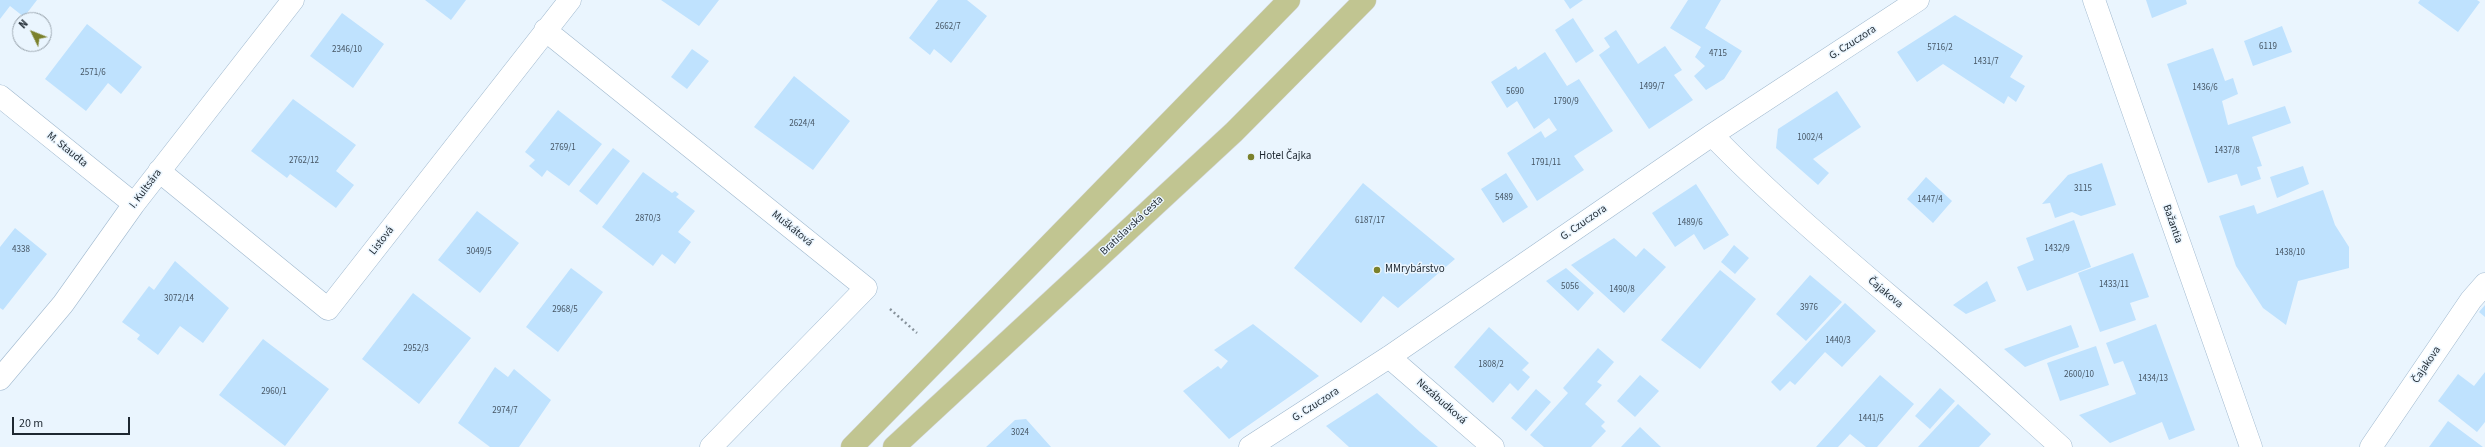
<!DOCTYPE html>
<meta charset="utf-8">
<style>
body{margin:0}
#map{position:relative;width:2485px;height:447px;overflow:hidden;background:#eaf5fe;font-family:"Source Sans 3",sans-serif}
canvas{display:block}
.north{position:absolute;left:12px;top:12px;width:40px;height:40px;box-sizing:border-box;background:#eaf5fe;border:1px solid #98a3ac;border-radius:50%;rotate:313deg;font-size:11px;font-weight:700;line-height:16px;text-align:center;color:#1e2831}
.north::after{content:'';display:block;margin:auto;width:14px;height:18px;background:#7b812b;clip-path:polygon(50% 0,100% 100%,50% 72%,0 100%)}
.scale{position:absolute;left:12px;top:417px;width:118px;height:18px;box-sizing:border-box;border:2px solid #1e2831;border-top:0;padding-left:5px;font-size:12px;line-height:14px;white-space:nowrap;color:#1e2831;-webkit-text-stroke:3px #eaf5fe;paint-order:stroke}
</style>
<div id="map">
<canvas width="2485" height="447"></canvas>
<div class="north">N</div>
<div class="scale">20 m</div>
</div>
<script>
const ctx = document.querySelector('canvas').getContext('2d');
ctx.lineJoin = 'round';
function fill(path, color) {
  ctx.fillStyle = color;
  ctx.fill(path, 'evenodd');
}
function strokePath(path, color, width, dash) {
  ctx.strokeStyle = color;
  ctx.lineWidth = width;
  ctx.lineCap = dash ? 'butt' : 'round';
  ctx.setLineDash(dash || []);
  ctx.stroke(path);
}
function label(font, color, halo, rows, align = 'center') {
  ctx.font = font + ' "Source Sans 3",sans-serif';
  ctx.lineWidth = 3;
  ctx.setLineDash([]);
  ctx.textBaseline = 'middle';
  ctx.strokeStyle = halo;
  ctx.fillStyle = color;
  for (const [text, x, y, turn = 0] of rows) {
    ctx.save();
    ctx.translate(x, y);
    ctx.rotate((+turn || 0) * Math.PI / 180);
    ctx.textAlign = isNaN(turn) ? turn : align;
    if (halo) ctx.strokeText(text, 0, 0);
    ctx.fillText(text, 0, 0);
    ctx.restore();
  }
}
fill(new Path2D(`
 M 0,0 L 37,0 L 24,17 L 10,6 L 0,19 Z
 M 425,0 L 466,0 L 451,20 Z
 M 661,0 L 719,0 L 699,26 Z
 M 938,0 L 967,0 L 987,16 L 951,63 L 934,49 L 930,55 L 909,38 Z
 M 1564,0 L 1583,0 L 1570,9 Z
 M 1688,0 L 1721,0 L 1705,28 L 1742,51 L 1724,79 L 1706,90 L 1694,76 L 1705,66 L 1695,57 L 1701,47 L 1670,28 Z
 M 2146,0 L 2186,0 L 2187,4 L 2152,18 Z
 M 2420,0 L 2477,0 L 2480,2 L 2458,32 L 2418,3 Z
 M 342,13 L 384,44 L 353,88 L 310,56 Z
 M 1955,15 L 2023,56 L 2010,77 L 2025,86 L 2016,102 L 2008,96 L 2004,104 L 1943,64 L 1917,82 L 1897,52 Z
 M 1573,18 L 1594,51 L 1576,63 L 1555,30 Z
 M 87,24 L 142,67 L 121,94 L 108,83 L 86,111 L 45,79 Z
 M 2282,26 L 2292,52 L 2253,66 L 2244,41 Z
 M 1616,30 L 1638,64 L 1665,46 L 1682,70 L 1674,75 L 1693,100 L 1649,129 L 1599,55 L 1610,47 L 1604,38 Z
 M 2213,48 L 2225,81 L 2233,78 L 2238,94 L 2222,101 L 2228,125 L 2285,106 L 2291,123 L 2252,137 L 2262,166 L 2257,167 L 2261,179 L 2241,186 L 2237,174 L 2208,183 L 2167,64 Z
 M 692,49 L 709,61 L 687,89 L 671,77 Z
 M 1545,52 L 1567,86 L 1579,79 L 1613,131 L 1574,156 L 1584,170 L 1537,201 L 1507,153 L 1541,131 L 1545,138 L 1557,130 L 1549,118 L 1534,129 L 1517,101 L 1507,108 L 1491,82 L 1516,66 L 1518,70 Z
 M 794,76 L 850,121 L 813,170 L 754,127 Z
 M 1837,91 L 1861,127 L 1813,159 L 1829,173 L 1818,185 L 1776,148 L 1778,129 Z
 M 293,99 L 356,145 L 336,171 L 354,185 L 336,208 L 290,174 L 287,178 L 251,151 Z
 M 558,110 L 602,144 L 569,186 L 547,170 L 542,177 L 529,166 L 535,160 L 525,152 Z
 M 613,148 L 630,161 L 597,205 L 579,191 Z
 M 2102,163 L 2116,205 L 2081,216 L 2072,212 L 2055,218 L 2050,203 L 2042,204 L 2068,175 Z
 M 2303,166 L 2309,184 L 2277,198 L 2270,177 Z
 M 643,172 L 672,193 L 675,191 L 679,194 L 676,197 L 695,211 L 678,232 L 691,242 L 675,264 L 662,254 L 653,266 L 602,227 Z
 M 1506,173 L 1528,207 L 1503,223 L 1481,189 Z
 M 1926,177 L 1952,201 L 1933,223 L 1907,199 Z
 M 1363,183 L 1455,259 L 1398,308 L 1383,296 L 1361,323 L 1294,268 Z
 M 1696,184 L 1729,235 L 1704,250 L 1694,234 L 1675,247 L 1652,213 Z
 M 2323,190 L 2335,225 L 2349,247 L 2349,268 L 2298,281 L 2286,325 L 2263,308 L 2236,266 L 2219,216 L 2254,205 L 2257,214 Z
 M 477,211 L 519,243 L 480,293 L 438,260 Z
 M 2074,220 L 2091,267 L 2027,291 L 2017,267 L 2034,260 L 2026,238 Z
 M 15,228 L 47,254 L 3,310 L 0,308 L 0,247 Z
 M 1614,238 L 1636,257 L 1644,248 L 1666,267 L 1624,313 L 1571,265 Z
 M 1734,245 L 1749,258 L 1735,274 L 1721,262 Z
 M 2133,253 L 2149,297 L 2130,303 L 2136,320 L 2100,332 L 2078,273 Z
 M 175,261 L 229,308 L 203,343 L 180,326 L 158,355 L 137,339 L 140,335 L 122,322 L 149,286 L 154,290 Z
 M 571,268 L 603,292 L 558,352 L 526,327 Z
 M 1566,268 L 1594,293 L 1578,311 L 1546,281 Z
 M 1720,270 L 1756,299 L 1700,369 L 1661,340 Z
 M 1810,275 L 1842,302 L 1806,341 L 1776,314 Z
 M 1987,281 L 1996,301 L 1966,314 L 1953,305 Z
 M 413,293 L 471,338 L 419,404 L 362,359 Z
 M 1845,303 L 1876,331 L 1842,367 L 1825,352 L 1795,385 L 1790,381 L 1780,391 L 1771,382 Z
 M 2485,305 L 2485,317 L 2479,312 Z
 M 1253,324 L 1319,376 L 1229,439 L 1183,391 L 1218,366 L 1221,369 L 1228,361 L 1214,350 Z
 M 2156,324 L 2195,430 L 2169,440 L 2162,422 L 2110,443 L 2079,415 L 2136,394 L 2123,361 L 2114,364 L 2106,343 Z
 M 2071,325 L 2079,347 L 2051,357 L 2025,367 L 2004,349 Z
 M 1489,327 L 1529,363 L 1522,370 L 1530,377 L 1518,391 L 1510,383 L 1493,403 L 1454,367 Z
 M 263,339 L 329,389 L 285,446 L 219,395 Z
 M 2096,346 L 2109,385 L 2060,401 L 2047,363 Z
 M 1598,348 L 1614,362 L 1597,382 L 1602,385 L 1585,404 L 1605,422 L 1601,426 L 1606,431 L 1591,447 L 1544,447 L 1530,435 L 1568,393 L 1563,388 Z
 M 495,367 L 508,377 L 514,369 L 551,400 L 519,447 L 490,447 L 458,423 Z
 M 2485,372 L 2485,422 L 2477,432 L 2438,401 L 2458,374 L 2474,386 Z
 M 1640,375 L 1659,391 L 1635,417 L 1617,401 Z
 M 1880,375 L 1914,404 L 1877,447 L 1866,447 L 1850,434 L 1838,447 L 1816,447 Z
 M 1940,388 L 1955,401 L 1930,429 L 1915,416 Z
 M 1536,389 L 1551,402 L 1526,431 L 1511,418 Z
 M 1377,393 L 1420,432 L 1438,447 L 1349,447 L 1326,426 Z
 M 1958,404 L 1991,434 L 1979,447 L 1918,447 Z
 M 1026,419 L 1051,447 L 986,447 L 1015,420 Z
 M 2448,421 L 2483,447 L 2429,447 Z
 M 1640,427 L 1661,447 L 1621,447 Z`), '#bfe2fe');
const street = new Path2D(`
 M 2094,0 L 2251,447
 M 545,30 L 866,288 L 711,447
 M 0,96 L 134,204
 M 1712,135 C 1783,208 1862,272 1939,338 C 1981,374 2021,411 2061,447
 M 159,171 L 328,309 L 570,0
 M 1389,357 L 1493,447
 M 0,379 L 63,304 L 134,204 L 293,0
 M 1250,447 L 1389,357 L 1712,135 L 1918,0
 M 2371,447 L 2471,300 L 2485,284`);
const primary = new Path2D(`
 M 852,447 L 1289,0
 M 894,447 L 1234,132 L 1365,0`);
strokePath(street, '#9fb8ce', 23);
strokePath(primary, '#d2d4d6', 23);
strokePath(new Path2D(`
 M 890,309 L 917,333`), '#87929b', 2.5, [2, 3]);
strokePath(street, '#fff', 22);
strokePath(primary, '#c1c591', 22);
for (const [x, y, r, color] of [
 [1251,157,4,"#7b812b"],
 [1377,270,4,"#7b812b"]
]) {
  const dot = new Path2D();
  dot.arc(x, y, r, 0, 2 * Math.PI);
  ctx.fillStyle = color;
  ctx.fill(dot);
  strokePath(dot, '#eaf5fe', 1.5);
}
label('9px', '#465664', null, [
 ["2662/7",948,27],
 ["6119",2268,47],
 ["5716/2",1940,48],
 ["2346/10",347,50],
 ["4715",1718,54],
 ["1431/7",1986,62],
 ["2571/6",93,73],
 ["1499/7",1652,87],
 ["1436/6",2205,88],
 ["5690",1515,92],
 ["1790/9",1566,102],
 ["2624/4",802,124],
 ["1002/4",1810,138],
 ["2769/1",563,148],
 ["1437/8",2227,151],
 ["2762/12",304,161],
 ["1791/11",1546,163],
 ["3115",2083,189],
 ["5489",1504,198],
 ["1447/4",1930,200],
 ["2870/3",648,219],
 ["6187/17",1370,221],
 ["1489/6",1690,223],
 ["1432/9",2057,249],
 ["4338",21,250],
 ["3049/5",479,252],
 ["1438/10",2290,253],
 ["1433/11",2114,285],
 ["5056",1570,287],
 ["1490/8",1622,290],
 ["3072/14",179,299],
 ["3976",1809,308],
 ["2968/5",565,310],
 ["1440/3",1838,341],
 ["2952/3",416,349],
 ["1808/2",1491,365],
 ["2600/10",2079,375],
 ["1434/13",2153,379],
 ["2960/1",274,392],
 ["2974/7",505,411],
 ["1441/5",1871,419],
 ["3024",1020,433]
]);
label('11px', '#1e2831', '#eaf5fe', [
 ["G. Czuczora",1853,43,-33],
 ["M. Staudta",67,150,39],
 ["I. Kultsára",146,189,-53],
 ["G. Czuczora",1584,223,-35],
 ["Bažantia",2172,224,71],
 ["Bratislavská cesta",1132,226,-43],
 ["Muškátová",792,229,39],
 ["Listová",382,241,-52],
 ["Čajakova",1885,293,40],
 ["Čajakova",2427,365,-56],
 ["Nezábudková",1441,402,41],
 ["G. Czuczora",1316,405,-33]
]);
label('11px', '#1e2831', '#eaf5fe', [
 ["Hotel Čajka",1259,157],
 ["MMrybárstvo",1385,270]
], 'left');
</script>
